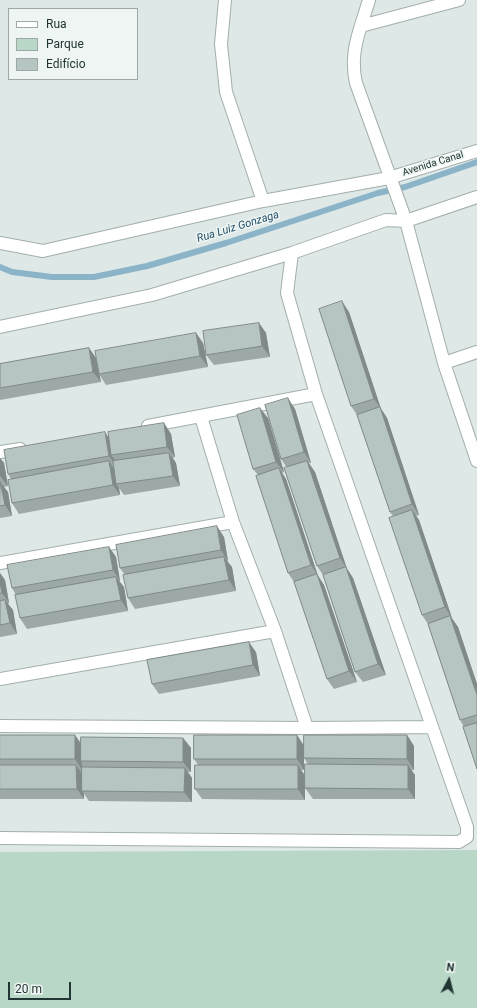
<!DOCTYPE html>
<meta charset="utf-8">
<style>
body{margin:0}
#map{position:relative;width:477px;height:1008px;overflow:hidden;background:#dee8e6;font-family:Roboto,sans-serif}
canvas{display:block}
.legend{position:absolute;left:8px;top:8px;width:130px;height:72px;box-sizing:border-box;background:#eef5f3;border:1px solid #9ca9a7;margin:0;padding:5px 7px;list-style:none;font-size:12px;color:#213634}
.legend li{display:flex;align-items:center;gap:8px;height:20px}
.legend b{width:20px;border:1px solid #9ca9a7}
.north{position:absolute;left:429px;top:960px;width:40px;height:40px;-webkit-text-stroke:3px #eef5f3;paint-order:stroke;rotate:7deg;font-size:11px;font-weight:700;line-height:16px;text-align:center;color:#213634}
.north::after{content:'';display:block;margin:auto;width:14px;height:18px;background:#213634;clip-path:polygon(50% 0,100% 100%,50% 72%,0 100%)}
.scale{position:absolute;left:8px;top:982px;width:63px;height:18px;box-sizing:border-box;border:2px solid #213634;border-top:0;padding-left:5px;font-size:12px;line-height:14px;white-space:nowrap;color:#213634;-webkit-text-stroke:3px #eef5f3;paint-order:stroke}
</style>
<div id="map">
<canvas width="477" height="1008"></canvas>
<ul class="legend">
<li><b style="height:5px;background:#fff"></b>Rua</li>
<li><b style="height:11px;background:#b9d7c7"></b>Parque</li>
<li><b style="height:11px;background:#b7c5c2"></b>Edifício</li>
</ul>
<div class="north">N</div>
<div class="scale">20 m</div>
</div>
<script>
const ctx = document.querySelector('canvas').getContext('2d');
ctx.lineJoin = 'round';
function fill(path, color) {
  ctx.fillStyle = color;
  ctx.fill(path, 'evenodd');
}
function strokePath(path, color, width, dash) {
  ctx.strokeStyle = color;
  ctx.lineWidth = width;
  ctx.lineCap = dash ? 'butt' : 'round';
  ctx.setLineDash(dash || []);
  ctx.stroke(path);
}
function label(font, color, halo, rows, align = 'center') {
  ctx.font = font + ' Roboto,sans-serif';
  ctx.lineWidth = 3;
  ctx.setLineDash([]);
  ctx.textBaseline = 'middle';
  ctx.strokeStyle = halo;
  ctx.fillStyle = color;
  for (const [text, x, y, turn = 0] of rows) {
    ctx.save();
    ctx.translate(x, y);
    ctx.rotate((+turn || 0) * Math.PI / 180);
    ctx.textAlign = isNaN(turn) ? turn : align;
    if (halo) ctx.strokeText(text, 0, 0);
    ctx.fillText(text, 0, 0);
    ctx.restore();
  }
}
fill(new Path2D(`
 M 477,850 L 477,1008 L 0,1008 L 0,852 Z`), '#b9d7c7');
strokePath(new Path2D(`
 M 0,267 L 12,272 L 52,277 L 94,277 L 147,266 L 226,243 L 378,193 L 405,187 L 477,162`), '#8bb4c8', 6);
const minor = new Path2D(`
 M 225,0 L 221,44 L 226,92 L 263,201
 M 369,0 C 360,30 349,52 356,83 L 406,221 L 444,363 L 477,461
 M 361,26 L 459,0
 M 0,243 L 43,251 L 263,201 L 389,178 L 477,151
 M 0,327 L 152,295 L 292,253 L 386,220 L 406,221 L 477,197
 M 444,363 L 477,352
 M 148,426 L 316,394
 M 0,452 L 20,449
 M 0,563 L 233,522
 M 0,679 L 275,631
 M 0,726 L 307,728 L 275,631 L 233,522 L 201,417
 M 307,728 L 430,727
 M 0,838 L 459,842 L 467,837 L 467,827 L 316,394 L 287,293 L 292,253`);
strokePath(minor, '#a2afad', 14);
strokePath(minor, '#fff', 12);
fill(new Path2D(`
 M 349,312 L 381,409 L 387,418 L 419,515 L 416,516 L 419,520 L 452,618 L 458,627 L 477,684 L 477,769 L 464,727 L 460,720 L 428,624 L 422,615 L 393,516 L 390,512 L 357,415 L 351,406 Z
 M 259,323 L 266,333 L 270,357 L 214,365 L 206,355 Z
 M 196,333 L 203,343 L 208,367 L 106,385 L 99,374 Z
 M 89,348 L 96,358 L 101,382 L 0,400 L 0,364 Z
 M 295,409 L 311,463 L 309,463 L 315,472 L 347,569 L 353,578 L 386,675 L 363,682 L 355,672 L 323,575 L 317,566 L 287,468 L 281,459 Z
 M 268,418 L 284,472 L 282,473 L 286,479 L 318,576 L 324,585 L 357,682 L 334,689 L 327,679 L 294,582 L 288,573 L 258,475 L 253,469 Z
 M 164,423 L 171,434 L 175,457 L 173,458 L 176,463 L 180,486 L 124,495 L 119,488 L 120,495 L 19,514 L 12,503 L 11,479 L 8,474 L 109,438 Z
 M 0,458 L 4,463 L 8,486 L 4,487 L 8,492 L 12,516 L 0,518 Z
 M 224,537 L 228,561 L 227,561 L 232,567 L 236,591 L 135,609 L 128,598 L 125,575 L 120,568 Z
 M 109,547 L 116,557 L 120,581 L 119,581 L 124,587 L 128,611 L 27,629 L 20,618 L 16,595 L 12,588 Z
 M 0,573 L 5,580 L 9,603 L 8,604 L 13,610 L 17,634 L 0,637 Z
 M 256,652 L 260,676 L 159,694 L 152,684 Z
 M 0,735 L 75,735 L 81,743 L 183,738 L 191,748 L 191,772 L 188,772 L 192,778 L 192,802 L 89,801 L 84,794 L 84,799 L 0,799 Z
 M 297,735 L 304,746 L 407,735 L 414,746 L 414,770 L 411,770 L 415,775 L 415,799 L 313,799 L 305,788 L 305,800 L 202,799 L 195,789 L 198,765 L 194,759 ZM 304,758 L 308,764 L 305,775 L 301,770 L 304,770 Z`), '#9da9a7');
fill(new Path2D(`
 M 342,301 L 349,312 L 381,409 L 374,399 Z
 M 259,323 L 266,333 L 270,357 L 262,346 Z
 M 196,333 L 203,343 L 208,367 L 200,356 Z
 M 89,348 L 96,358 L 101,382 L 93,372 Z
 M 288,398 L 295,409 L 311,463 L 304,452 Z
 M 380,407 L 387,418 L 419,515 L 412,504 Z
 M 260,408 L 268,418 L 284,472 L 276,462 Z
 M 164,423 L 171,434 L 175,457 L 167,447 Z
 M 105,432 L 112,443 L 111,455 L 115,460 L 116,466 L 109,456 Z
 M 169,453 L 176,463 L 180,486 L 173,476 Z
 M 0,458 L 4,463 L 8,486 L 0,476 Z
 M 109,461 L 116,472 L 116,484 L 119,488 L 120,495 L 113,485 Z
 M 307,461 L 315,472 L 347,569 L 340,558 Z
 M 279,468 L 286,479 L 318,576 L 311,565 Z
 M 0,482 L 8,492 L 12,516 L 5,505 Z
 M 412,510 L 419,520 L 452,618 L 445,607 Z
 M 217,526 L 224,537 L 228,561 L 221,550 Z
 M 109,547 L 116,557 L 120,581 L 113,570 Z
 M 224,557 L 232,567 L 236,591 L 229,580 Z
 M 346,567 L 353,578 L 386,675 L 378,664 Z
 M 0,573 L 5,580 L 9,603 L 2,593 L 0,582 Z
 M 317,574 L 324,585 L 357,682 L 349,671 Z
 M 116,577 L 124,587 L 128,611 L 121,600 Z
 M 5,600 L 13,610 L 17,634 L 10,623 Z
 M 450,616 L 458,627 L 477,684 L 477,695 Z
 M 249,642 L 256,652 L 260,676 L 253,665 Z
 M 75,735 L 82,746 L 81,761 L 82,764 L 82,770 L 75,759 Z
 M 297,735 L 304,746 L 304,770 L 297,759 Z
 M 407,735 L 414,746 L 414,770 L 407,759 Z
 M 183,738 L 191,748 L 191,772 L 183,762 Z
 M 76,765 L 84,776 L 82,791 L 84,794 L 84,799 L 77,789 Z
 M 298,765 L 305,776 L 305,800 L 298,789 Z
 M 408,765 L 415,775 L 415,799 L 408,789 Z
 M 185,768 L 192,778 L 192,802 L 184,792 Z`), '#808a88');
const building = new Path2D(`
 M 342,301 L 374,399 L 351,406 L 319,309 Z
 M 259,323 L 262,346 L 206,355 L 203,331 Z
 M 196,333 L 200,356 L 99,374 L 95,351 Z
 M 89,348 L 93,372 L 0,388 L 0,364 Z
 M 288,398 L 304,452 L 281,459 L 265,405 Z
 M 380,407 L 412,504 L 390,512 L 357,415 Z
 M 260,408 L 276,462 L 253,469 L 237,415 Z
 M 164,423 L 167,447 L 111,455 L 108,432 Z
 M 105,432 L 109,456 L 8,474 L 4,450 Z
 M 169,453 L 173,476 L 116,484 L 113,461 Z
 M 109,461 L 113,485 L 12,503 L 8,480 Z
 M 307,461 L 340,558 L 317,566 L 284,468 Z
 M 279,468 L 311,565 L 288,573 L 256,476 Z
 M 0,482 L 5,505 L 0,506 Z
 M 412,510 L 445,607 L 422,615 L 389,518 Z
 M 217,526 L 221,550 L 120,568 L 116,545 Z
 M 109,547 L 113,570 L 12,588 L 7,565 Z
 M 224,557 L 229,580 L 128,598 L 123,575 Z
 M 346,567 L 378,664 L 355,672 L 323,575 Z
 M 317,574 L 349,671 L 327,679 L 294,582 Z
 M 116,577 L 121,600 L 20,618 L 15,595 Z
 M 0,582 L 2,593 L 0,593 Z
 M 5,600 L 10,623 L 0,625 L 0,601 Z
 M 450,616 L 477,695 L 477,715 L 460,720 L 428,624 Z
 M 249,642 L 253,665 L 152,684 L 147,660 Z
 M 477,723 L 477,769 L 463,727 Z
 M 0,735 L 75,735 L 75,759 L 0,759 Z
 M 194,735 L 297,735 L 297,759 L 194,759 Z
 M 304,735 L 407,735 L 407,759 L 304,758 Z
 M 81,737 L 183,738 L 183,762 L 81,761 Z
 M 305,764 L 408,765 L 408,789 L 305,788 Z
 M 0,765 L 76,765 L 77,789 L 0,789 Z
 M 195,765 L 298,765 L 298,789 L 195,789 Z
 M 82,767 L 185,768 L 184,792 L 82,791 Z`);
fill(building, '#b7c5c2');
strokePath(building, '#808a88', 1);
label('10px', '#213634', '#eef5f3', [
 ["Avenida Canal",433,164,-17]
]);
label('italic 11px', '#23516b', '#eef5f3', [
 ["Rua Luiz Gonzaga",238,227,-17]
]);
</script>
